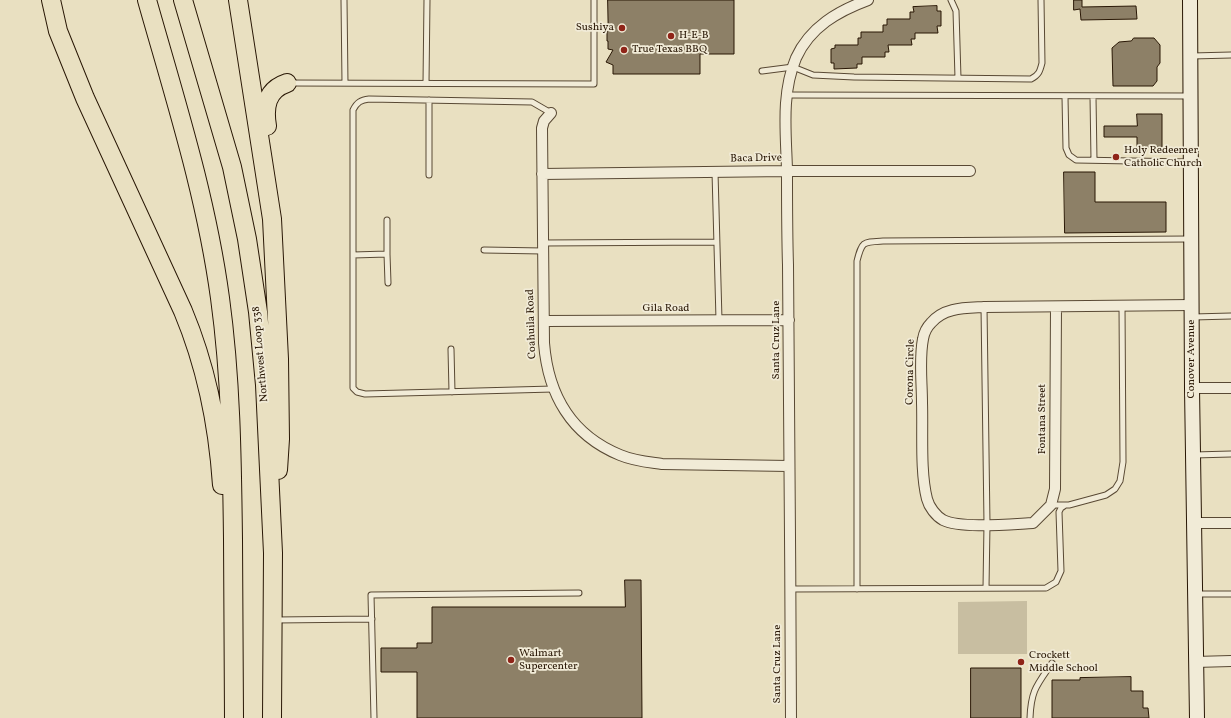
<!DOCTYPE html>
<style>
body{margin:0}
canvas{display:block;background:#e9e0c1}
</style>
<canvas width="1231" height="718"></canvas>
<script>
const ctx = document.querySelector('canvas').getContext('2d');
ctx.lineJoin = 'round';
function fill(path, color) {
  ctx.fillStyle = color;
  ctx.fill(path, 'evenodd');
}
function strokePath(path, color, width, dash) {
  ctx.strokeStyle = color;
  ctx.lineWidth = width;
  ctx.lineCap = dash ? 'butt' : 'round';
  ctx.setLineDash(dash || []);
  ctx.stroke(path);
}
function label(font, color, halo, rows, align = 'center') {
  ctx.font = font + ' Vollkorn,serif';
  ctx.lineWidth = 3.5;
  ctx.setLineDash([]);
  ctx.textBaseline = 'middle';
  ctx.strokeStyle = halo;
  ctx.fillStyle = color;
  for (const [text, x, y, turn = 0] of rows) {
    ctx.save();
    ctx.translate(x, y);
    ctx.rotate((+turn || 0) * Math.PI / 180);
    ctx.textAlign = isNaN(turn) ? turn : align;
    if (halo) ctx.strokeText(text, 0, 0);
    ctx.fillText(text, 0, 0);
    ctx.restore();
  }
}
fill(new Path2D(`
 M 1027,601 L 1027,654 L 958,654 L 958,602 Z`), '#c8bea1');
const building = new Path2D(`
 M 608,0 L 734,0 L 734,54 L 700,54 L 700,74 L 613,74 L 613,65 L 606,62 L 613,50 L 608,49 L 608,41 L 607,41 L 607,32 L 608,31 Z
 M 1074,0 L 1082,0 L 1082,7 L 1136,6 L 1137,19 L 1081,20 L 1080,9 L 1074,10 Z
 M 937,6 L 937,11 L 941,11 L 941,26 L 937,26 L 938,33 L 915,33 L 915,39 L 911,39 L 912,45 L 888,45 L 889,52 L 885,52 L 885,57 L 862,57 L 862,64 L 857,64 L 857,68 L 834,69 L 834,63 L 831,63 L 831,49 L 835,48 L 835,45 L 858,45 L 858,38 L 861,38 L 861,32 L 883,32 L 883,25 L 887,25 L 887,19 L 910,19 L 910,12 L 914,12 L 913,7 Z
 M 1134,38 L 1154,38 L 1160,45 L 1160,63 L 1157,67 L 1157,81 L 1153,86 L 1113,86 L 1112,48 L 1119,42 L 1131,41 Z
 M 1137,114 L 1162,114 L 1162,147 L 1137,147 L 1137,137 L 1104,137 L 1104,126 L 1137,126 Z
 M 1064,172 L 1095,172 L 1095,202 L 1166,202 L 1166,232 L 1065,233 Z
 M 625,580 L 641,580 L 642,718 L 417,718 L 417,672 L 381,672 L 381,648 L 417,648 L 417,643 L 432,643 L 432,607 L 625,607 Z
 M 971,668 L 1021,668 L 1021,718 L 971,718 Z
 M 1131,677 L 1131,691 L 1143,691 L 1143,708 L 1148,708 L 1149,718 L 1052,718 L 1052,680 L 1080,680 L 1080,678 Z`);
fill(building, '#8d8067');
strokePath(building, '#291705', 1);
const lane = new Path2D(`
 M 344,0 L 345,83
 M 951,0 L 956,11 L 958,78
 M 1192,56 L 1231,55
 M 762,71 L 793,67 L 813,75 L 854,77 L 1031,79 C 1039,75 1040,71 1042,63 L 1041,0
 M 289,83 L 594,84 L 594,0
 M 426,83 L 427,0
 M 786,95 L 1190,96
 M 1065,97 L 1066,148 L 1069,155 L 1076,160 L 1189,162
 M 1093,97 L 1094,160
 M 551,113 L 532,102 L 369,99 C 361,100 357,102 353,110 L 353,388 L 357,392 L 365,394 L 553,389
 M 715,172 L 719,320
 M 429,175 L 429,100
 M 543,243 L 716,242
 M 484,250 L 543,251
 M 387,254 L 388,283
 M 353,255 L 387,254 L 387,220
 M 984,307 L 987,524 L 986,588
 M 1193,317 L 1231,316
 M 451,349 L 452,392
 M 1194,455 L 1231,454
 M 1051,505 L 1069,505 L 1106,495 L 1115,489 L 1120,481 L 1123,462 L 1122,306
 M 790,589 L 1046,588 L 1056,582 L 1061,571 L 1059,512 L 1061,508 L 1064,506
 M 857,589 L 857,261 C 862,241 863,242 883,241 L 1189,239
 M 1195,594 L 1231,594
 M 275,620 L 372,619
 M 374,718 L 371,595 L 579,593
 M 1030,718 C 1031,690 1037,685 1052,663`);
const street = new Path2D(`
 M 551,113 L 544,121 L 542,128 L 544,343 C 548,394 571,435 620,455 C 634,461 648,462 662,464 L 789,466
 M 542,174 L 787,171 L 970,171
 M 1056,307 L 1055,489 L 1051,505 L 1033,523 C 1012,524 961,529 943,520 C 936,516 929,507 927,499 C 920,472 923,431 922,403 C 922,382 919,359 923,339 C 924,333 927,327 931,323 C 944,307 966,308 984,307 L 1192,305
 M 544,321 L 789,320
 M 1192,388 L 1231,388
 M 1194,523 L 1231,523
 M 1195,662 L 1231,661
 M 791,718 C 790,567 790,416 788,265 C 787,234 787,202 787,170 C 786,132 781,94 796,58 C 810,27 838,11 868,0`);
const secondary = new Path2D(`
 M 1190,0 L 1192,388 L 1197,718`);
const highway = new Path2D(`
 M 51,0 L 58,31 L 85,98 L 183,311 C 206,366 218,425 222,485
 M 147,0 C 175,99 206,195 220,298 C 231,378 232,458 233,539 C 233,599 234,658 234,718
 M 183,0 L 232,167 L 247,239 L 258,312 L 265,385 L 273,553 L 272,718
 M 238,0 L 272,219 L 279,359 L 280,439 L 278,470
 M 267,126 C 264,108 266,90 287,83`);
strokePath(lane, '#594934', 7);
strokePath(street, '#594934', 12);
strokePath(secondary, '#291705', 16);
strokePath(highway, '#291705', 20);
strokePath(lane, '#f1ebd7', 5);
strokePath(street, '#f1ebd7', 10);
strokePath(secondary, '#f1ebd7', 14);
strokePath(highway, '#e9e0c1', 18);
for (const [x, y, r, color] of [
 [622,28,4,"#8f2418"],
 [671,36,4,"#8f2418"],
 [624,50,4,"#8f2418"],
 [1116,157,4,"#8f2418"],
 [511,660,4,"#8f2418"],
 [1021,662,4,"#8f2418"]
]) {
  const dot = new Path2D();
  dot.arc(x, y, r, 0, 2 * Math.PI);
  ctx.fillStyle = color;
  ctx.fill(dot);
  strokePath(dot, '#f1ebd7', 1.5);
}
label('11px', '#291705', '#f1ebd7', [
 ["Sushiya",614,28,"right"],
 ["H-E-B",679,36],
 ["True Texas BBQ",632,50],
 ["Holy Redeemer",1124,151],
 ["Catholic Church",1124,164],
 ["Walmart",519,654],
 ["Supercenter",519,667],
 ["Crockett",1029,656],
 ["Middle School",1029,669]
], 'left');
label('11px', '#291705', '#f1ebd7', [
 ["Baca Drive",756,159,-1],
 ["Gila Road",666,309],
 ["Coahuila Road",532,324,-92],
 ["Santa Cruz Lane",777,340,-90],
 ["Northwest Loop 338",261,354,-95],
 ["Conover Avenue",1192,359,-90],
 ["Corona Circle",911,372,-89],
 ["Fontana Street",1043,419,-90],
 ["Santa Cruz Lane",778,664,-90]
]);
</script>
